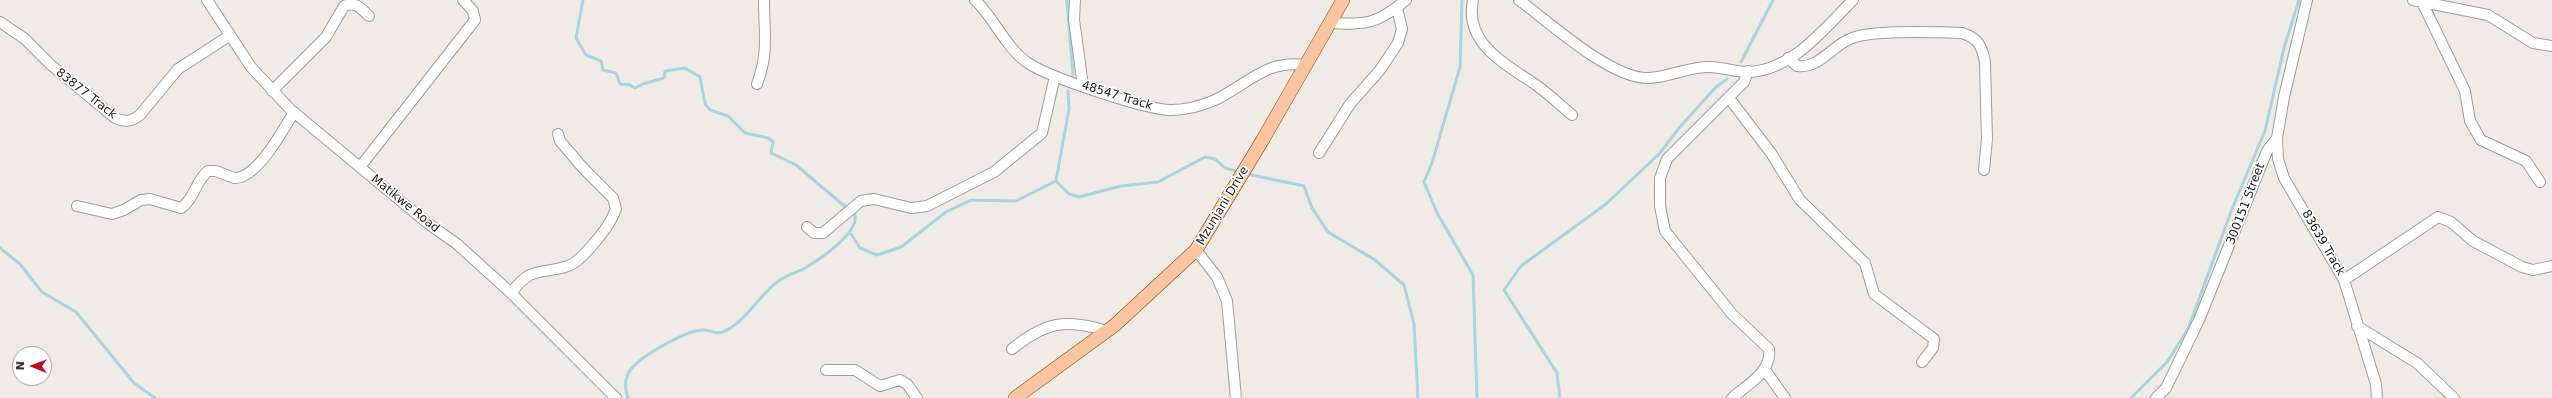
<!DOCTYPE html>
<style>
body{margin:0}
#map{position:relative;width:2552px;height:398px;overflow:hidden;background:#efeae5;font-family:"DejaVu Sans",sans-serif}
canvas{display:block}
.north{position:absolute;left:12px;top:346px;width:40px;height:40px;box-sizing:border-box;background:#fff;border:1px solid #a5a5a5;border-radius:50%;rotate:271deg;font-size:11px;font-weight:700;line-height:16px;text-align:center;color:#1e1e1e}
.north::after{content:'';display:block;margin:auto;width:14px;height:18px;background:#c40824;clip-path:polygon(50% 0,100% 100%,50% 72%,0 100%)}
</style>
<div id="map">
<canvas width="2552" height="398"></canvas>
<div class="north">N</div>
</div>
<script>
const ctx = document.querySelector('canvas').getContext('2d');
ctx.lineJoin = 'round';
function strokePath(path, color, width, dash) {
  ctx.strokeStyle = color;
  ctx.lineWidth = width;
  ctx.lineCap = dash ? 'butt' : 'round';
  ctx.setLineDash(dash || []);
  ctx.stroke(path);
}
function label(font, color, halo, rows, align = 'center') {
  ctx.font = font + ' "DejaVu Sans",sans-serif';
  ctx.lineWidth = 3.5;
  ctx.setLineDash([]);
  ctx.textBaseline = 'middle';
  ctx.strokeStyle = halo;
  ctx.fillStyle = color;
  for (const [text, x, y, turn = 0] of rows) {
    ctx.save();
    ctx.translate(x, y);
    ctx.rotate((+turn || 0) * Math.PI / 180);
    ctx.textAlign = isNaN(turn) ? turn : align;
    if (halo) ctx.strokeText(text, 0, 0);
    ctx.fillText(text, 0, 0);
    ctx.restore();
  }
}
strokePath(new Path2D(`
 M 583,0 L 576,38 L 586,55 L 601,61 L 603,70 L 616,73 L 620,84 L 630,85 L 635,88 L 643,84 L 664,78 L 665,71 L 685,68 L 700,77 L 705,104 L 710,110 L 728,116 L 745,133 L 768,138 L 773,142 L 771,153 L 796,165 L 855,215 C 859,233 820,259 805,268 C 796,273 784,276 776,283 C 758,297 746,321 725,331 C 715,336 711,329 702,330 C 685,331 638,357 629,372 C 624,381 625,388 628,398
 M 1067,0 L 1073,75
 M 1462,0 L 1460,67 L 1432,163 L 1424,182 L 1437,213 L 1473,275 L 1477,398
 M 1741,62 L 1773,0
 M 1247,174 L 1304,186 L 1312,208 L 1328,232 L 1375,260 L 1404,285 L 1414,324 L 1418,398
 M 1056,181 L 1069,109 L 1068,91
 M 851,234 L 860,248 L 877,255 L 901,247 L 946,212 L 971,200 L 1016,201 L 1056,181 L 1069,194 L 1079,197 L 1121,186 L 1158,182 L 1205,157 L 1215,159 L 1225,168 L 1239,172
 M 0,248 L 20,264 L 42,292 L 76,312 L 134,383 L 155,398
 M 1560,398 L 1557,373 L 1504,290 L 1521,266 L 1606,204 L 1660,153 L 1679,128 L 1716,87 L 1727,79
 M 2131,398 L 2167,362 L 2188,329 L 2232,209 L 2265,131 L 2284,48 L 2299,0`), '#a7d7db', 3);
const minor = new Path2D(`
 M 207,0 L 251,67 L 290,109 L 426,222 L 457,244 L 511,293 L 616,398
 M 975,0 C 995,19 1005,47 1028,63 C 1048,77 1147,110 1171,110 C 1187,110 1201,106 1215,100 C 1250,83 1264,60 1306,65
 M 1075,0 L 1074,20 L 1083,86
 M 1473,0 C 1464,44 1506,64 1536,85 C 1549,94 1560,105 1572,115
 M 1519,0 C 1549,22 1612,80 1649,78 C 1669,77 1688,67 1709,67 C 1721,67 1733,71 1745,72 C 1790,73 1824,29 1853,0
 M 2307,0 L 2284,97 L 2277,138 L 2278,159 L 2284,178 L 2344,280 L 2376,384 L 2377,398
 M 2413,0 L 2488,15 L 2533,43 L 2552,46
 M 2422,2 L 2465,91 L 2470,121 L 2481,140 L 2526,161 L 2540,182
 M 0,22 L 25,39 L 51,65 L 115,118 C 125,123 132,121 140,115 L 178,69 L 229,36
 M 1330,23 C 1367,25 1377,24 1406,0
 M 1788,58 L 1797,66 C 1821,69 1833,43 1855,37 C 1878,30 1936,32 1962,33 C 1978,38 1982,46 1985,62 L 1987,139 L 1984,170
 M 757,84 C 769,52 764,33 764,0
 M 272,91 L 326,37 L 344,6 C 355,1 361,8 369,16
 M 1729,98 L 1771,153 L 1800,200 L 1865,263 L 1874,294 L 1934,339 L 1933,348 L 1922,362
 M 1319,153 L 1350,104 L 1380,70 L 1398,43 L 1402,29 L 1397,8
 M 360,167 L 475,20 L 473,11 L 463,0
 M 77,206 L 112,214 L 124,210 L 141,200 L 150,199 L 181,208 C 194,200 196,180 208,171 L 216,171 L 234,178 C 257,179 283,130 294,112
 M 807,227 L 814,233 L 823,233 L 861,201 L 874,199 L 911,208 L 927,206 L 994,172 L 1042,133 L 1055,76
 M 1196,250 L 1217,277 L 1227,301 L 1236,398
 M 2344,280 L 2438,217 L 2451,222 L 2473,241 L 2522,267 L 2533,270 L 2552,266
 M 511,293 C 532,265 540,275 568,266 C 581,262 607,229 613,216 L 616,209 L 613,198 L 583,168 L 560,141 L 558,134
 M 2357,326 L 2417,363 L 2454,398
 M 1012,349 C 1045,322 1066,318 1107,331
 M 826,370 L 855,370 L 880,386 L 900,380 L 907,384 L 917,398
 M 1765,370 L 1785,398
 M 1732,398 C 1748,384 1772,372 1769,349 L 1732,314 L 1665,231 L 1660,206 L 1660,178 L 1667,159 L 1744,82 L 1748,71
 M 2156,398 L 2166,388 L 2199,320 L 2267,151 L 2277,138`);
const major = new Path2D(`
 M 1015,398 L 1115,325 L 1196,250 L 1262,141 L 1343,0`);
strokePath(minor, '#9f9f9f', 12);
strokePath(major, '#924f06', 14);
strokePath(minor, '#fff', 10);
strokePath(major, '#f8c5a0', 13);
label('12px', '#1e1e1e', '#fff', [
 ["83877 Track",86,94,38],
 ["48547 Track",1117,96,17],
 ["Matikwe Road",405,204,39],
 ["300151 Street",2246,204,-69],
 ["Mzunjani Drive",1223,206,-59],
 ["83639 Track",2323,243,60]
]);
</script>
